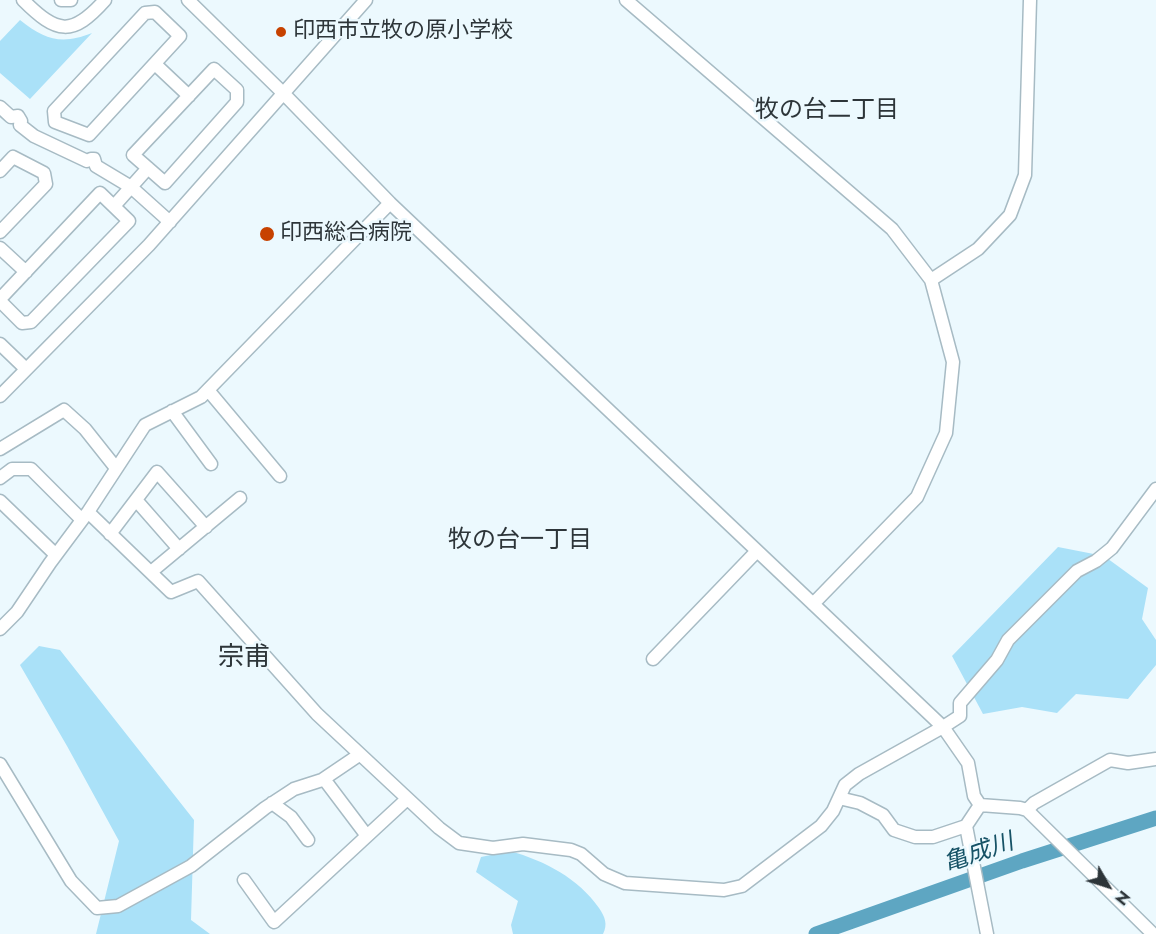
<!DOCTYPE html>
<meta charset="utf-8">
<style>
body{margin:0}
#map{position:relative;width:1156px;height:934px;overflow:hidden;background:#ecf9fe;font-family:Jost,sans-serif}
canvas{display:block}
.north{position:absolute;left:1078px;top:856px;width:60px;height:60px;-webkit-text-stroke:4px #ecf9fe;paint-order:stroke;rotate:129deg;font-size:16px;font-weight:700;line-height:24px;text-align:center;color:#2d3539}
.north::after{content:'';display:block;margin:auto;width:21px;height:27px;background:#2d3539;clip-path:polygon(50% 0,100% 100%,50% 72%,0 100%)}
</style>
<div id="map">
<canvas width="1156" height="934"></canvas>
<div class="north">N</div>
</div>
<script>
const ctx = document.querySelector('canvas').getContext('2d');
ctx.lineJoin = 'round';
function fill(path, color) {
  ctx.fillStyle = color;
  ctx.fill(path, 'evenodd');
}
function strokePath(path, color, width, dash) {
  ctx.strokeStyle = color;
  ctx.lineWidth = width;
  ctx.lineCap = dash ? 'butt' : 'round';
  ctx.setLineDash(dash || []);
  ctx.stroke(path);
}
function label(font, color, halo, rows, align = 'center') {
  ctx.font = font + ' Jost,"Noto Sans JP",sans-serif';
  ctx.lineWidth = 5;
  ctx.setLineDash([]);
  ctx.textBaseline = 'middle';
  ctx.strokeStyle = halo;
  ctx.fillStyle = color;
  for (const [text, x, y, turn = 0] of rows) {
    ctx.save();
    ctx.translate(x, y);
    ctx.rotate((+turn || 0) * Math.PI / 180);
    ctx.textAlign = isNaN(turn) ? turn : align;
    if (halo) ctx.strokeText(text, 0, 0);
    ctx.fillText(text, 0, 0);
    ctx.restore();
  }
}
fill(new Path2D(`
 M 20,20 C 45,40 62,45 92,33 L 30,99 L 0,73 L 0,41 Z
 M 1058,547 L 1104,556 L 1148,588 L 1142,619 L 1156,640 L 1156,665 L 1128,699 L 1076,694 L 1057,713 L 1022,707 L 983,714 L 952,656 Z
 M 39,646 L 60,650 L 194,820 L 191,920 L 210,934 L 96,934 L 119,841 L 67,746 L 20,665 Z
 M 510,851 C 545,861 578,878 599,908 C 605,917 608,924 603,934 L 513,934 L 511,925 L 518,901 L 476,872 L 481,857 Z`), '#aae1f8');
strokePath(new Path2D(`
 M 816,934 L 1022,861 L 1156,818`), '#5ea6c2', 15);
const minor = new Path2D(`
 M 23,0 C 57,34 72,37 105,0
 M 61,0 L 71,0
 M 188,0 L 283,93 L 390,203 L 943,727 L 968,763 L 974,796 L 980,805 L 1020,808 L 1027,810 L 1153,934
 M 626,0 L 892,229 L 931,280 L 953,362 L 946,433 L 917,497 L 813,604
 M 155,12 L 180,36 L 89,135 L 55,122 L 54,111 L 145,13 Z
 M 155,64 L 189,96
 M 214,69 L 237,90 L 237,102 L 165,183 L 133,155 Z
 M 0,107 L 11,117 L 18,116 L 21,121 L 20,125 L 34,136 L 87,161 L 91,159 L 94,159 L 96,166 L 131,187 L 170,222
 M 0,171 L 13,157 L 44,173 L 46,184 L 0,232
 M 114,206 L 148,168
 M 0,248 L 26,272
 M 931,280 L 978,249 L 1010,215 L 1025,175 L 1030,0
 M 0,299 L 100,193 L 129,221 L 31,322 L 22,323 L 0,301
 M 0,344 L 26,369
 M 208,390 L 280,476
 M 0,396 L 149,245 L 366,0
 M 172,411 L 211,464
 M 0,449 L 64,410 L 85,429 L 116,468
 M 0,478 L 12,469 L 31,469 L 82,520
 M 136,500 L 179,549
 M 0,501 L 56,555
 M 88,512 L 171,592 L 198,581 L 317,714 L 439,828 L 459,843 L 493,848 L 523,844 L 571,850 L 581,854 L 604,874 L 625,883 L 724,890 L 742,886 L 821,826 L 833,811 L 845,785 L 859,774 L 943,727 L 960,716 L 960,703 L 997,660 L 1008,640 L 1077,571 L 1096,561 L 1112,548 L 1156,489
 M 110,534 L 157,472 L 206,527
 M 151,572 L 240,498
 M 0,629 L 17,612 L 50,563 L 88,512 L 145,425 L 201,397 L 390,203
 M 653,659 L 757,551
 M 0,764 L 71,881 L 97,908 L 118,906 L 191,866 L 265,808 L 294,789 L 322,780 L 359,755
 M 324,779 L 367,836
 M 839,798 L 860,803 L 883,815 L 894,830 L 915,837 L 933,837 L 966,826
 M 272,803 L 291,817 L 308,840
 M 980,805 L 966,826 L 987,934
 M 1027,810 L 1034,803 L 1110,760 L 1128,763 L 1156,759
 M 244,880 L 274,922 L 407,799`);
strokePath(minor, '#a7bbc4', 15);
strokePath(minor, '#fff', 12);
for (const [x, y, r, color] of [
 [281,32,6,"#c74200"],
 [267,234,8,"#c74200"]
]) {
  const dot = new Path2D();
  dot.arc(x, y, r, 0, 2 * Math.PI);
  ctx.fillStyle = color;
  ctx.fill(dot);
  strokePath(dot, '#ecf9fe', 2);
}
label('22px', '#2d3539', '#ecf9fe', [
 ["印西市立牧の原小学校",293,32],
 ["印西総合病院",280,234]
], 'left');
label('24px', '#2d3539', '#ecf9fe', [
 ["牧の台二丁目",827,111],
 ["牧の台一丁目",520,541]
]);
label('italic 24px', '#165266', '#ecf9fe', [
 ["亀成川",979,854,-19]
]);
label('26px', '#2d3539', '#ecf9fe', [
 ["宗甫",244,659]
]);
</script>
